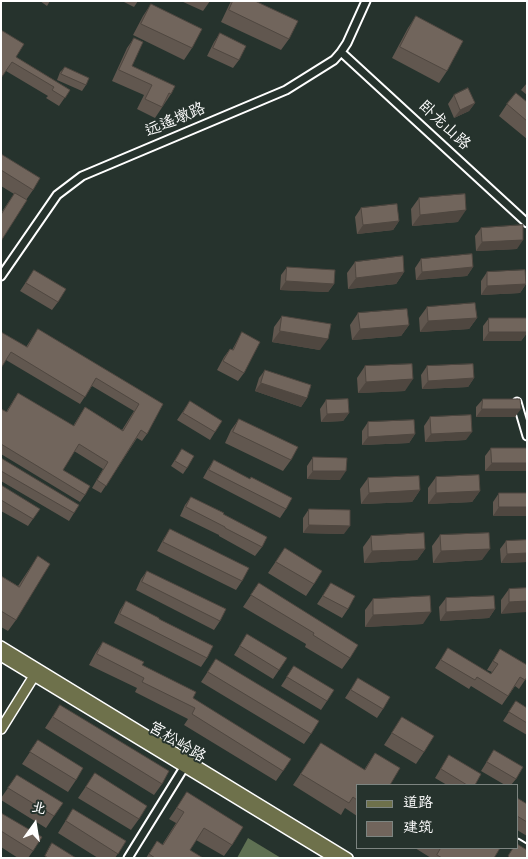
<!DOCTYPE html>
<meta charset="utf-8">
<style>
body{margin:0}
#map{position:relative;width:528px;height:859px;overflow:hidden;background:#26332d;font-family:Dekko,"LXGW WenKai TC",sans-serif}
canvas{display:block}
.frame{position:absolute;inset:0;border:2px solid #fff;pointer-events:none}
.legend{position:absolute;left:356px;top:784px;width:162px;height:65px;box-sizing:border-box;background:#26332d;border:1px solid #7d8581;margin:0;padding:6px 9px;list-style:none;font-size:15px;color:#fff}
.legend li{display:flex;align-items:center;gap:10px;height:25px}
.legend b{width:25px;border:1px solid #7d8581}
.north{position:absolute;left:10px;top:799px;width:50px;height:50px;-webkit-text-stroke:4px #26332d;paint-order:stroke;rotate:13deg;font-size:14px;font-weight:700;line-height:20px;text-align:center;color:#fff}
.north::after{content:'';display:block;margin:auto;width:18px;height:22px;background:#fff;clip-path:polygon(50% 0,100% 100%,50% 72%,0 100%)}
</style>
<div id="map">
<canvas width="528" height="859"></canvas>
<div class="frame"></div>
<ul class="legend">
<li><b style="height:6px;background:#6e714b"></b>道路</li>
<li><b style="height:14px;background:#71655c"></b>建筑</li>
</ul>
<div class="north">北</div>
</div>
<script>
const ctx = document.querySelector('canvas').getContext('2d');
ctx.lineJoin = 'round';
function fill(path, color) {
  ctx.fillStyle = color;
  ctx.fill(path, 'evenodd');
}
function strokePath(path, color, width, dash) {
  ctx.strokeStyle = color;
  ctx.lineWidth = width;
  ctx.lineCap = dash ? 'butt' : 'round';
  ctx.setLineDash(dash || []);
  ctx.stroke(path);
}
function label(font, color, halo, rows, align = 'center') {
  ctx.font = font + ' Dekko,"LXGW WenKai TC",sans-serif';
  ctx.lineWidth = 4;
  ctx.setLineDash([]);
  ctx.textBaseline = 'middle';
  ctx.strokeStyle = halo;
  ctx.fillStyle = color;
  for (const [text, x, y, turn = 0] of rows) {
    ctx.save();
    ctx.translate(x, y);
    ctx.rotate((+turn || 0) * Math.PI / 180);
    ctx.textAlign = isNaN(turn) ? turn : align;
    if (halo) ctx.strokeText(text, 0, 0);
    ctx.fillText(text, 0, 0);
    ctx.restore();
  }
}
fill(new Path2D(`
 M 248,838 L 281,858 L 237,858 Z`), '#5f7153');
const minor = new Path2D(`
 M 341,52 L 527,223
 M 1,276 L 57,195 L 82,176 L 286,90 L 334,60 L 341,52 L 347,43 L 366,1
 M 517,402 L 527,436
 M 517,843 L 527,849
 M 128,858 L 185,766`);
const major = new Path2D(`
 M 1,646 L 348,858
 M 1,656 L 334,858
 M 1,729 L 34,676`);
strokePath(minor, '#fff', 11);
strokePath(major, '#fff', 12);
strokePath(minor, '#26332d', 7);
strokePath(major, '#6e714b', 9);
fill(new Path2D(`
 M 40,1 L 50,1 L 47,6 Z
 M 122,1 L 138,1 L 134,7 Z
 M 181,1 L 210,1 L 203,11 Z
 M 231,1 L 255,1 L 289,39 L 281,50 L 221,22 Z
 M 151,4 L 192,48 L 184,60 L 133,35 L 143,16 Z
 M 416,16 L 447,71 L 439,83 L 392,58 L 408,28 Z
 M 1,30 L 16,57 L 70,90 L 59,106 L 46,98 L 48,96 L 6,71 Z
 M 220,33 L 239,60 L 233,68 L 207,56 L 214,42 Z
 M 134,38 L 132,66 L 171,94 L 155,118 L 137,109 L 144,95 L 112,81 L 127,48 Z
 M 65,67 L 86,85 L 82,91 L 57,80 L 60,72 Z
 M 527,83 L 527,95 L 521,90 Z
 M 454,95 L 475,103 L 469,111 L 454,118 L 448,104 Z
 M 527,102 L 527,139 L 499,116 L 507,104 Z
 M 1,154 L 33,190 L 26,200 L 1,241 L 1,213 L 14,194 L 1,186 Z
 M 419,198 L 458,222 L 412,226 L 411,209 Z
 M 361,208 L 399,221 L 393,230 L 357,234 L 355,217 Z
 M 481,228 L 517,249 L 476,251 L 475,236 Z
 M 421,259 L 473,267 L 467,276 L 416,280 L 415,268 Z
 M 355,262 L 404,272 L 396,284 L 348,289 L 347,273 Z
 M 287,267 L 334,284 L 328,292 L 280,290 L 281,275 Z
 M 34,270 L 58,302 L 52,310 L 20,291 Z
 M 487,272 L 526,284 L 520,293 L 481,295 L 481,281 Z
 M 427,307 L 477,318 L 469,329 L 420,332 L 419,318 Z
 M 358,313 L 409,325 L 401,336 L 352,340 L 350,325 Z
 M 282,316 L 320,350 L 272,342 L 274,327 Z
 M 489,318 L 527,318 L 527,333 L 521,341 L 483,341 L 483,326 Z
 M 38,329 L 163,404 L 147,434 L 142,441 L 137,438 L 101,493 L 92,488 L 103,469 L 74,451 L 63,470 L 85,495 L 80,502 L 1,454 L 1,409 L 6,412 L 18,393 L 73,426 L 85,407 L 122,430 L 134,411 L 92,386 L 80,404 L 6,360 L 1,332 L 26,347 Z
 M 242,332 L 244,373 L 238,381 L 217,370 L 224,357 L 230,349 L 232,350 Z
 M 365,366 L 405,391 L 358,393 L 357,378 Z
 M 427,366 L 474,378 L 468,387 L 422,389 L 421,375 Z
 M 265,370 L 307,398 L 301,407 L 255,391 L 259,378 Z
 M 483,399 L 515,417 L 476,417 L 476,407 Z
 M 326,400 L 349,413 L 343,421 L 321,422 L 320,409 Z
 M 190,401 L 215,432 L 210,440 L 177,420 Z
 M 430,417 L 466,440 L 425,442 L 424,426 Z
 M 239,419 L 291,460 L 283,471 L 225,443 L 231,430 Z
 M 368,422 L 415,434 L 409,443 L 362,445 L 362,431 Z
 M 491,448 L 527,448 L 485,471 L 485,456 Z
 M 182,449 L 187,468 L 183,474 L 171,466 Z
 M 313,457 L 340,480 L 307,479 L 307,466 Z
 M 1,458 L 74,513 L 69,521 L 1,481 Z
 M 214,460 L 286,509 L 280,518 L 203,478 L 208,469 Z
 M 436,477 L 480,491 L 472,502 L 428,504 L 428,488 Z
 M 368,478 L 420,490 L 412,502 L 361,504 L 360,489 Z
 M 1,485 L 33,519 L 28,526 L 1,511 Z
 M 499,493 L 527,493 L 493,516 L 493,502 Z
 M 191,497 L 223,514 L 262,547 L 255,556 L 219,536 L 219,535 L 180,516 L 185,505 Z
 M 309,509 L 344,534 L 303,533 L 303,518 Z
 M 170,529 L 242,581 L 236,590 L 157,551 L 164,538 Z
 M 440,535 L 482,560 L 433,563 L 432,546 Z
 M 371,536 L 425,549 L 417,560 L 364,563 L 363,547 Z
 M 527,540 L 527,562 L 501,563 L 500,549 L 506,541 Z
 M 285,548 L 314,584 L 306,596 L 268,573 Z
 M 38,556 L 16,620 L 8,631 L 1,627 L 1,576 L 18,586 Z
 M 147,571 L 220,621 L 214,630 L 136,590 L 141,579 Z
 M 259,583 L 350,658 L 342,669 L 305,647 L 306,644 L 243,607 Z
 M 331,583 L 348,609 L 342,618 L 317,604 Z
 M 527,588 L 501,614 L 501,600 L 509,589 Z
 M 446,598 L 495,609 L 489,618 L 440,621 L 439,607 Z
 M 373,599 L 423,624 L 365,627 L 365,610 Z
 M 126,601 L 159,619 L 207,658 L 201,667 L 114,623 L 120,610 Z
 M 247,634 L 279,670 L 273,679 L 234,655 Z
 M 103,642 L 142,665 L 193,698 L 283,771 L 276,781 L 184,725 L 188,719 L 135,692 L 137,688 L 89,665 L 96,652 Z
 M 448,648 L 490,674 L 492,672 L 487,670 L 500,649 L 527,677 L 519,689 L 515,686 L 502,705 L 471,686 L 469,689 L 435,668 Z
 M 216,659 L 311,734 L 304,744 L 201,682 Z
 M 294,666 L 327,701 L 321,710 L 281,686 Z
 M 358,678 L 383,709 L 377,718 L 345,698 Z
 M 516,701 L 527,708 L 527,735 L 503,721 Z
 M 60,705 L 162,784 L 154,795 L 45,728 Z
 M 402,717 L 424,752 L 416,764 L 384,745 Z
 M 38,740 L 76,780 L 68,792 L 22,764 Z
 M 321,743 L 364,770 L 375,753 L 357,785 L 357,816 L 345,808 L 341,815 L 293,785 Z
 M 494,750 L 516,779 L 511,785 L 505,785 L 481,771 Z
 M 449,755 L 475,785 L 447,785 L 435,778 Z
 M 95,773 L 139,819 L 131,830 L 78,798 Z
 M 17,775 L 54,816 L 46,828 L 1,800 L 1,798 Z
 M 187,792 L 232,845 L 224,856 L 196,840 L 190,850 L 203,858 L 146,858 L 157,841 L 162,845 L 176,823 L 169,819 Z
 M 517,798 L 527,804 L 527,836 L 517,830 Z
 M 73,809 L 126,841 L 115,858 L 98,858 L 58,833 Z
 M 1,813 L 33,851 L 28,858 L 18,858 L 1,847 Z
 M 415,848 L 500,848 L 494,858 L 431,858 Z`), '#61574f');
fill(new Path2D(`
 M 475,103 L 469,111 L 454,118 L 460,110 Z
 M 466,210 L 458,222 L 412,226 L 420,215 Z
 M 399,221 L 393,230 L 357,234 L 363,225 Z
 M 523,240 L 517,249 L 476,251 L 482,242 Z
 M 473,267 L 467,276 L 416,280 L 422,272 Z
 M 404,272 L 396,284 L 348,289 L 356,278 Z
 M 286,281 L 334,284 L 328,292 L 280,290 Z
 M 526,284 L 520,293 L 481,295 L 487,286 Z
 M 477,318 L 469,329 L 420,332 L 428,321 Z
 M 409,325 L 401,336 L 352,340 L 360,329 Z
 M 280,331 L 328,339 L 320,350 L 272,342 Z
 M 489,332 L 527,332 L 527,333 L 521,341 L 483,341 Z
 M 474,378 L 468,387 L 422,389 L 428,381 Z
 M 413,379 L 405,391 L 358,393 L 366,382 Z
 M 261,383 L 307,398 L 301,407 L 255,391 Z
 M 482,409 L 521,409 L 515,417 L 476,417 Z
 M 349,413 L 343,421 L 321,422 L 327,414 Z
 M 472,432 L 466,440 L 425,442 L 431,434 Z
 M 415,434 L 409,443 L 362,445 L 368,437 Z
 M 492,463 L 527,463 L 527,471 L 485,471 Z
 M 313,471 L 346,471 L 340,480 L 307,479 Z
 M 420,490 L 412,502 L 361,504 L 369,493 Z
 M 480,491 L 472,502 L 428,504 L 436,493 Z
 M 499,507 L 527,507 L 527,516 L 493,516 Z
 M 309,525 L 350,526 L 344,534 L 303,533 Z
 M 425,549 L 417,560 L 364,563 L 372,551 Z
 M 490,549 L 482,560 L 433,563 L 441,551 Z
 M 527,553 L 527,562 L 501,563 L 507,554 Z
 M 527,601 L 527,612 L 501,614 L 509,602 Z
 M 495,609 L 489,618 L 440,621 L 446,612 Z
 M 431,612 L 423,624 L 365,627 L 373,615 Z`), '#4f4740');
const building = new Path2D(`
 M 233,1 L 255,1 L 298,21 L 289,39 L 229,10 Z
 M 151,4 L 202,29 L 192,48 L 141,24 Z
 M 416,16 L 463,41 L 447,71 L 400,47 Z
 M 1,30 L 24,44 L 16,57 L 70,90 L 65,98 L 52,90 L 54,87 L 12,62 L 1,78 Z
 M 220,33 L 246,46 L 239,60 L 213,48 Z
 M 134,38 L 143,42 L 132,66 L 175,86 L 171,94 L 169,93 L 162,107 L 145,99 L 152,85 L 119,70 Z
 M 65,67 L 89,78 L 86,85 L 61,74 Z
 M 468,88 L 475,103 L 460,110 L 454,95 Z
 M 516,93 L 527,102 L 527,121 L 507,104 Z
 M 1,154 L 40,178 L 33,190 L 1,170 Z
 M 15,193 L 27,200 L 1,241 L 1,215 Z
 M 465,194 L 466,210 L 420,215 L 419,198 Z
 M 397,204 L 399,221 L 363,225 L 361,208 Z
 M 523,225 L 523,240 L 482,242 L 481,228 Z
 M 472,254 L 473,267 L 422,272 L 421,259 Z
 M 403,256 L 404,272 L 356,278 L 355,262 Z
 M 287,267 L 335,270 L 334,284 L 286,281 Z
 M 34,270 L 66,289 L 58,302 L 26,283 Z
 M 525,270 L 526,284 L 487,286 L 487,272 Z
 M 475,303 L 477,318 L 428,321 L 427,307 Z
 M 407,309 L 409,325 L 360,329 L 358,313 Z
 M 282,316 L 331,324 L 328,339 L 280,331 Z
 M 489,318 L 527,318 L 527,332 L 489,332 Z
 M 38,329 L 163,404 L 147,434 L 141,430 L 106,486 L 97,480 L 108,462 L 79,444 L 63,470 L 90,486 L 85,495 L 1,444 L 1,409 L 7,412 L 18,393 L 74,426 L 85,407 L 123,431 L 139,404 L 96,378 L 85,397 L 11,352 L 1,368 L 1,332 L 27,347 Z
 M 242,332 L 260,342 L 244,373 L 223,361 L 230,349 L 233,350 Z
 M 412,364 L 413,379 L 366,382 L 365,366 Z
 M 473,364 L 474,378 L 428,381 L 427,366 Z
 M 265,370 L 311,385 L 307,398 L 261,383 Z
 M 348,399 L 349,413 L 327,414 L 326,400 Z
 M 483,399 L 520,399 L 521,409 L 482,409 Z
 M 190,401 L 222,421 L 215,432 L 183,413 Z
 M 471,415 L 472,432 L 431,434 L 430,417 Z
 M 239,419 L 298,447 L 291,460 L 233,432 Z
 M 414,420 L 415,434 L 368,437 L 368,422 Z
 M 491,448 L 527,448 L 527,463 L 492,463 Z
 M 182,449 L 194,456 L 187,468 L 175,461 Z
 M 313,457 L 347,458 L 346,471 L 313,471 Z
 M 1,458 L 79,505 L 74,513 L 1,471 Z
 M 214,460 L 250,479 L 251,477 L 292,498 L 286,509 L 209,470 Z
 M 479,475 L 480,491 L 436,493 L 436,477 Z
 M 419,476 L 420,490 L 369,493 L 368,478 Z
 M 1,485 L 40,509 L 33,519 L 1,500 Z
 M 499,493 L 527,493 L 527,507 L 499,507 Z
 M 191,497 L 224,513 L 223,514 L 267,537 L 262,547 L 225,528 L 225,527 L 186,507 Z
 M 309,509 L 350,510 L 350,526 L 309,525 Z
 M 170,529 L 249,568 L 242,581 L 163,542 Z
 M 424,533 L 425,549 L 372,551 L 371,536 Z
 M 489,533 L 490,549 L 441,551 L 440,535 Z
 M 527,540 L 527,553 L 507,554 L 506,541 Z
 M 285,548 L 322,571 L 314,584 L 276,562 Z
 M 38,556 L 50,564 L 16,620 L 1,611 L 1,576 L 19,587 Z
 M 147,571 L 226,609 L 220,621 L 142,582 Z
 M 259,583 L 358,645 L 350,658 L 313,635 L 314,633 L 251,595 Z
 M 331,583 L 355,596 L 348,609 L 323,596 Z
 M 527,588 L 527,601 L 509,602 L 509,589 Z
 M 430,596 L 431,612 L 373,615 L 373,599 Z
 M 494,596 L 495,609 L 446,612 L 446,598 Z
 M 126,601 L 159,618 L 159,619 L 213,646 L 207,658 L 120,614 Z
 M 247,634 L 287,658 L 279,670 L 240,646 Z
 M 103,642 L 144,662 L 142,665 L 196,692 L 193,698 L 291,759 L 283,771 L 192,714 L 195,708 L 142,682 L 144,678 L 97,654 Z
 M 448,648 L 491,674 L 498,664 L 493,661 L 500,649 L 527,665 L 527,677 L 525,680 L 520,677 L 508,696 L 477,677 L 475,680 L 441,660 Z
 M 216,659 L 319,721 L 311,734 L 208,672 Z
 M 294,666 L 334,690 L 327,701 L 287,677 Z
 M 358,678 L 390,697 L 383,709 L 351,690 Z
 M 516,701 L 527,708 L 527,723 L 509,712 Z
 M 60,705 L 169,771 L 162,784 L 53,717 Z
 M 402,717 L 434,736 L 424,752 L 392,733 Z
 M 38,740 L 83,768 L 76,780 L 30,752 Z
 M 321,743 L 365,770 L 375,753 L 400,768 L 390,785 L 357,785 L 357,800 L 353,797 L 349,803 L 301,774 Z
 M 494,750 L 523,767 L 516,779 L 487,762 Z
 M 449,755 L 481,774 L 475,785 L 467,785 L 441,769 Z
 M 95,773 L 147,806 L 139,819 L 86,787 Z
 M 17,775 L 63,803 L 54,816 L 8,788 Z
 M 187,792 L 243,827 L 232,845 L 204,828 L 190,850 L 203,858 L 155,858 L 149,854 L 157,841 L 163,845 L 184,812 L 177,808 Z
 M 517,798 L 527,804 L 527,822 L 517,816 Z
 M 73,809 L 126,841 L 118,854 L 66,821 Z
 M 1,813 L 42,837 L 33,851 L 1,831 Z
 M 52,843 L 76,858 L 48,858 L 45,856 Z
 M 517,844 L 527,850 L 527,858 L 510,858 L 508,856 L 513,848 L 517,848 Z
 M 441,848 L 500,848 L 494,858 L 442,858 L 437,855 Z`);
fill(building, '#71655c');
strokePath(building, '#4f4740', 1);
label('16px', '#fff', '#26332d', [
 ["远遥墩路",176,122,-23],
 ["卧龙山路",443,127,43],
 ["宫松岭路",176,744,31]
]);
</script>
